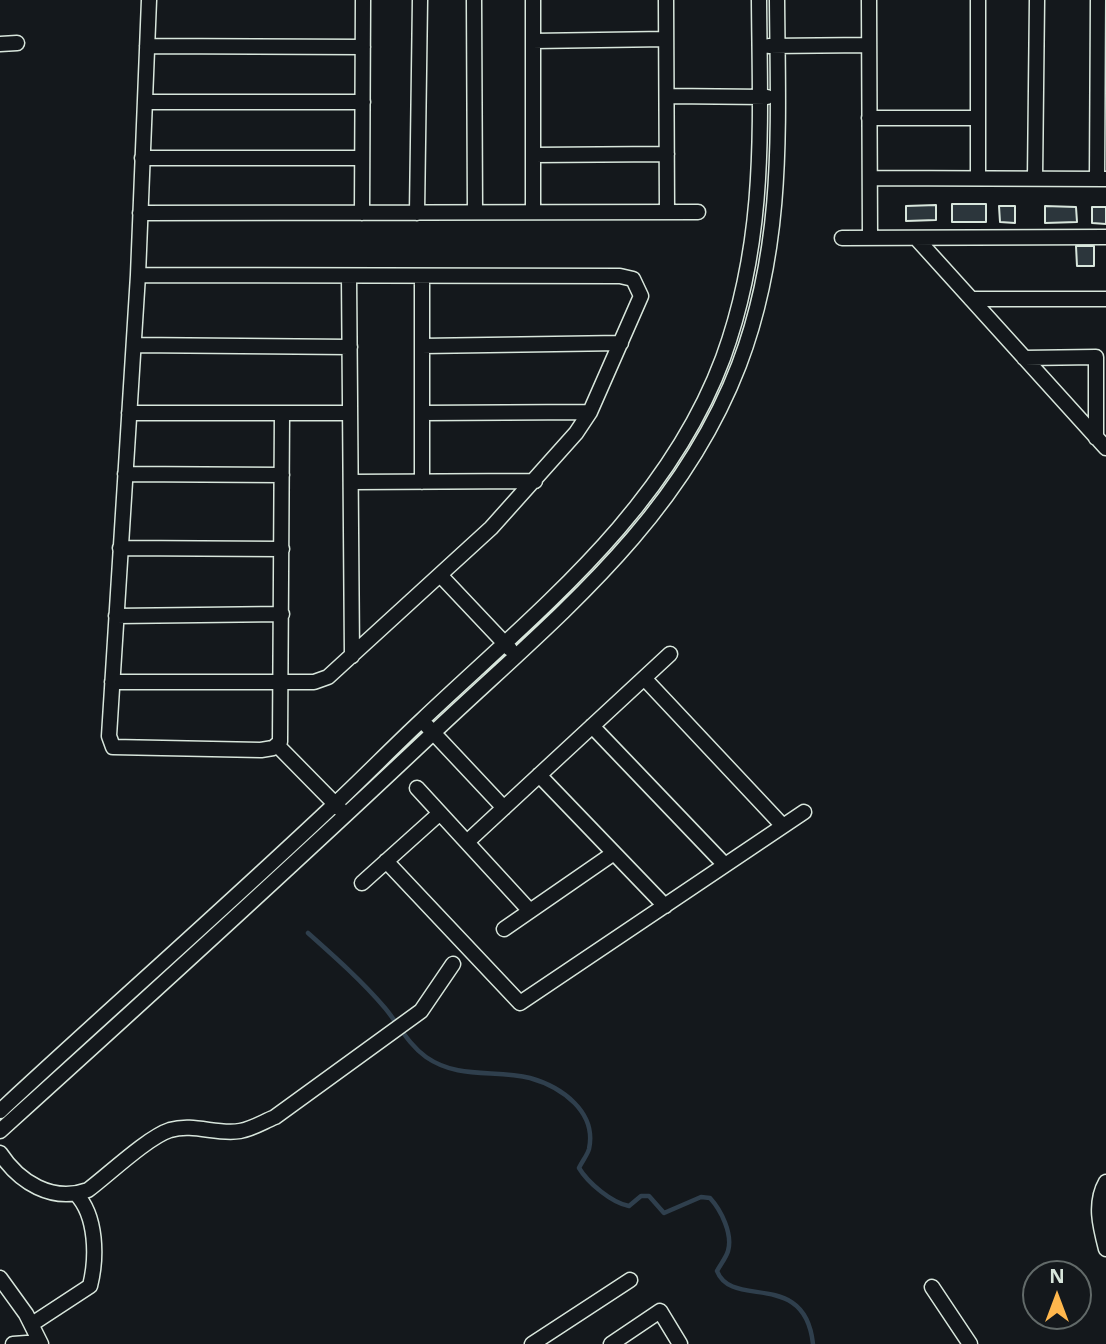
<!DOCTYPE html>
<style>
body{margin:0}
#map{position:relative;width:1106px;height:1344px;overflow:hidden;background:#14181c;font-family:"Noto Sans",sans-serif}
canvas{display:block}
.north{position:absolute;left:1022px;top:1260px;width:70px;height:70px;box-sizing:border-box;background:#14181c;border:2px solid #626a69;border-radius:50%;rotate:0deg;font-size:19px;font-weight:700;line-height:28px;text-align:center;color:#d8e6dc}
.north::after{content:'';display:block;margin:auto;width:24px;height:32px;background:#ffb74d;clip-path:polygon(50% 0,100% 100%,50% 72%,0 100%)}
</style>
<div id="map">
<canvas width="1106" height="1344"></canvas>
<div class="north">N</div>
</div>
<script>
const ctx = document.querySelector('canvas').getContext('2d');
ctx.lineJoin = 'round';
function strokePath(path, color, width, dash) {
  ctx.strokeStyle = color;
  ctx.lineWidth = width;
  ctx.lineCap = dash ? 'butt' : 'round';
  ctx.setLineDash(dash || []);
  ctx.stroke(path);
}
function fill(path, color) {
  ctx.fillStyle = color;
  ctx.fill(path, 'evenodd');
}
strokePath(new Path2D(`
 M 308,933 C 335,957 362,981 385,1008 C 399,1025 408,1044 426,1057 C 459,1080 495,1069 530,1078 C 562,1087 597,1112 589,1149 C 587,1156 582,1161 579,1168 C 588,1183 612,1203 629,1206 L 641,1196 L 649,1196 L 664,1213 L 701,1197 L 710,1198 C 721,1210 733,1234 728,1251 C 726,1258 720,1265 717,1271 C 732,1310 805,1268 813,1344`), '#2f3f4d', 4.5);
const building = new Path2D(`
 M 952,204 L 986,204 L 986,222 L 952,222 Z
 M 936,205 L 936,220 L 906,221 L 906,206 Z
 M 999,206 L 1015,206 L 1015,223 L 1000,222 Z
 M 1045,206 L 1076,207 L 1077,222 L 1045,223 Z
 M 1092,207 L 1106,207 L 1106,224 L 1092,223 Z
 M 1076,246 L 1094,246 L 1094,266 L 1077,266 Z`);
fill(building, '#2c363c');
strokePath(building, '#d8e6dc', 2);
const minor = new Path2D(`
 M 149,0 L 138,275 L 109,736 L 113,747 L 261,750 L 273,748 L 280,742 L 282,413
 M 474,0 L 475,212
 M 533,0 L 533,212
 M 666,0 L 667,212
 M 869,0 L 870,238
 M 533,41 L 666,39
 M 0,44 L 17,43
 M 147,46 L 363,47
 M 769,46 L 869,45
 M 667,96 L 767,97
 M 145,102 L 363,102
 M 869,118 L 978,118
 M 533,155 L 667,154
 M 142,158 L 362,158
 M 870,178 L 1106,179
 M 978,178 L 978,0
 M 1035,178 L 1037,0
 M 1097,179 L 1098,0
 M 140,213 L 698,212
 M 362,213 L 363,0
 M 417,213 L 420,0
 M 842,238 L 1106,237
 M 916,238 L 1106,448
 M 349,276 L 352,656
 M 971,299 L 1106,299
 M 134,345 L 350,347
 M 422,346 L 621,343
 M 1024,358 L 1096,357 L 1096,438
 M 129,413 L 350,413
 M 422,413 L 590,412
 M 125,474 L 282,475
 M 351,482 L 535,481
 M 422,482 L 422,276
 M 120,548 L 282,549
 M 441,576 L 510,649
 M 116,616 L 282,614
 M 644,678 L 783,826
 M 112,682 L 314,682 L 328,677 L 491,528 L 576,433 L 590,412 L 641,296 L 633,279 L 620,276 L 138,275
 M 427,726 L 504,808
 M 592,726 L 725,865
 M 277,745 L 340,809
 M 539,775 L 665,906
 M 417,788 L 530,911
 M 467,842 L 670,654
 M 386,861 L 520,1003 L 804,812
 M 362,883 L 440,813
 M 504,929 L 614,853
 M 0,1111 C 111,1008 225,908 335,804 C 365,776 393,747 422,720 C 537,611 666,511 723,358 C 767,237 760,126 759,0
 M 0,1131 C 145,1000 290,868 432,734 C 551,621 678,524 739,365 C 785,244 778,126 777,0
 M 0,1153 C 19,1182 52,1203 88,1190 C 108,1175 148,1137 170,1130 C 194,1123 217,1135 240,1131 C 252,1129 263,1122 275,1117 L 421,1011 L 453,964
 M 1106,1182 C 1094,1203 1100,1226 1106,1249
 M 0,1278 L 26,1314 L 41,1344
 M 932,1287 L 970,1344
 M 32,1324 L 90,1286 C 97,1258 97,1216 76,1194
 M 13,1344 L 40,1342
 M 532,1344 L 630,1280
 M 611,1344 L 660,1311 L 680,1344`);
strokePath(minor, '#d8e6dc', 17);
strokePath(minor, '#14181c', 14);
</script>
